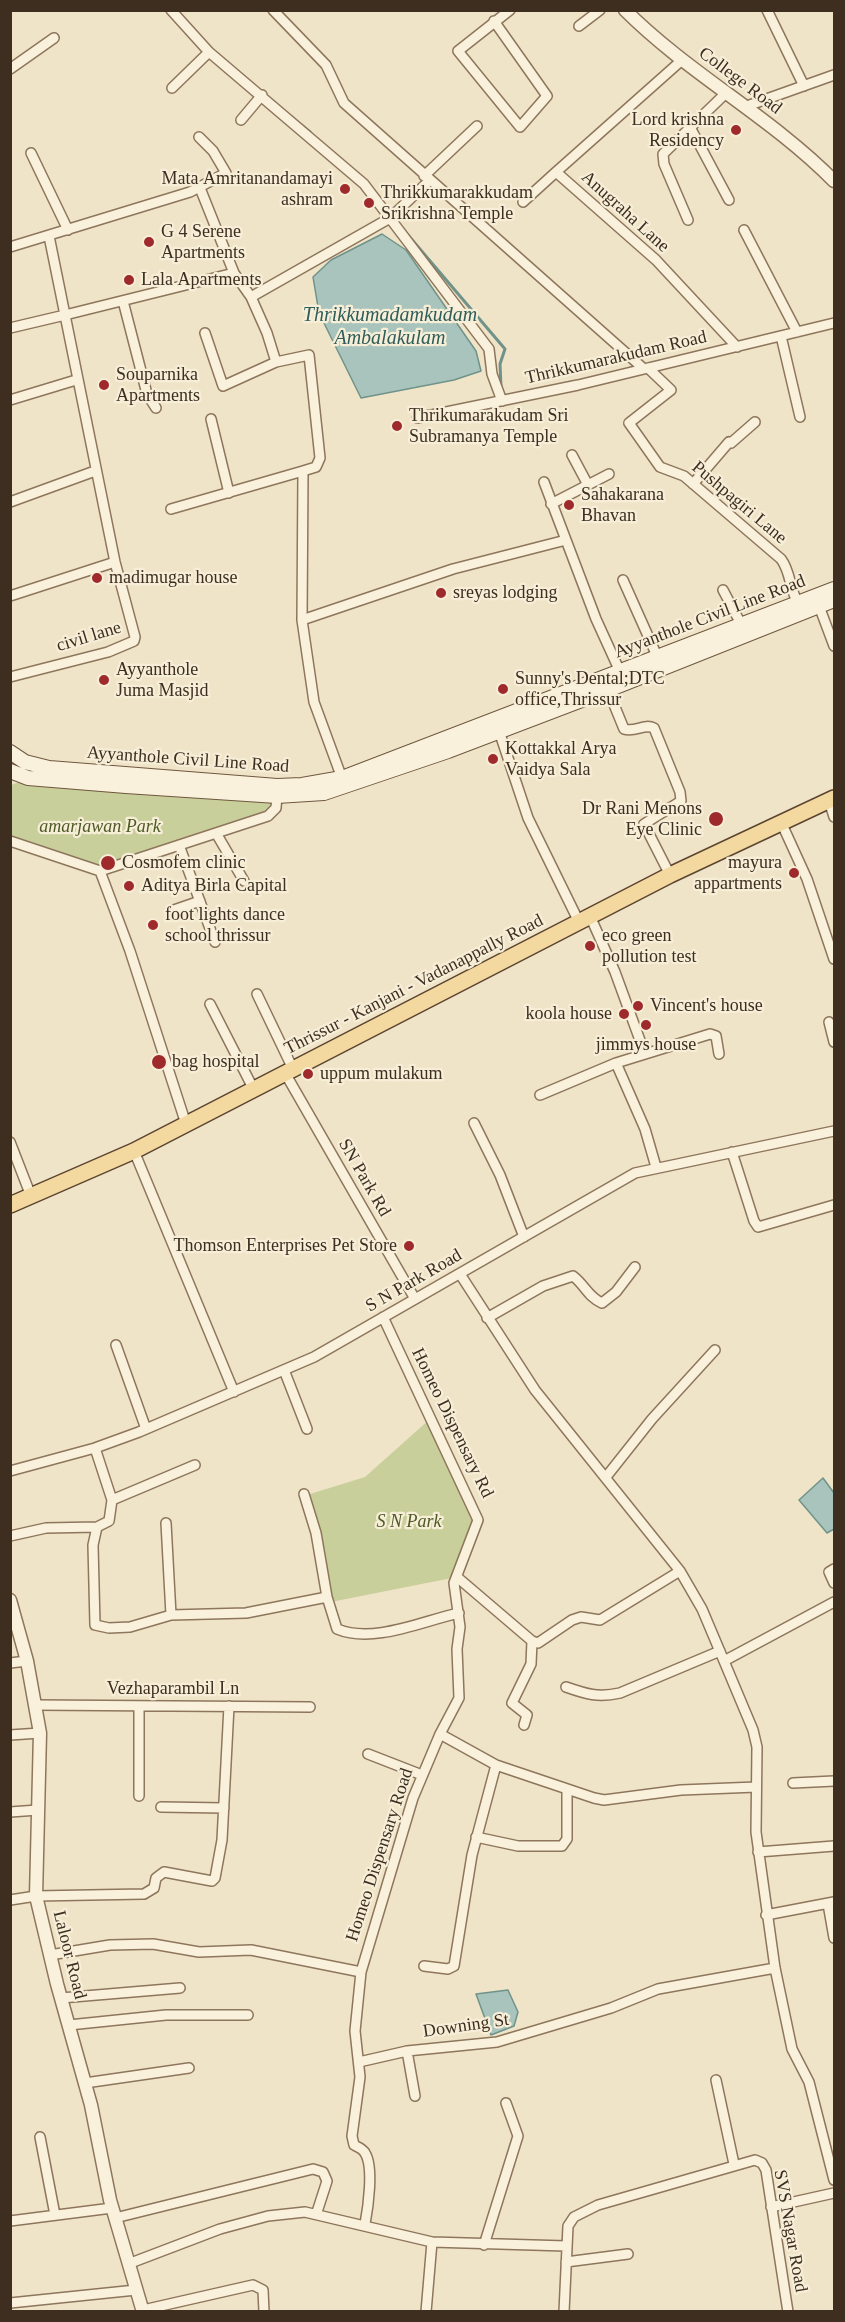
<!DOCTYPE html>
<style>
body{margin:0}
#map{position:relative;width:845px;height:2322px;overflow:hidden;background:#f0e4c8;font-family:"Times New Roman",serif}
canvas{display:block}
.frame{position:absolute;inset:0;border:12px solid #3d2e20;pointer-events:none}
</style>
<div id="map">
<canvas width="845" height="2322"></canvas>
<div class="frame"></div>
</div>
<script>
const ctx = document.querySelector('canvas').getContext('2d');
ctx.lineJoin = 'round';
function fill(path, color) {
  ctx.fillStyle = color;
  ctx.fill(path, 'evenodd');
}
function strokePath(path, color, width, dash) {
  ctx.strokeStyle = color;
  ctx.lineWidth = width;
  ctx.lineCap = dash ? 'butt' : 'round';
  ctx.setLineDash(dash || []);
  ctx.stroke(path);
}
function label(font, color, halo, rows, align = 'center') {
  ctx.font = font + ' "Times New Roman",serif';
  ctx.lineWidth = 4.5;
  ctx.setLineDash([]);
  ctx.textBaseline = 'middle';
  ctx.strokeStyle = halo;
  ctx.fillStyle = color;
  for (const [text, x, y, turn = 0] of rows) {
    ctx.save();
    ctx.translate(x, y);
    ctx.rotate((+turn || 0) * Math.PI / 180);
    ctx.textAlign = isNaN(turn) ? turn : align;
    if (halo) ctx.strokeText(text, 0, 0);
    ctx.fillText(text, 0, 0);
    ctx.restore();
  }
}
fill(new Path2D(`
 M 28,779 L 277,797 L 273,812 L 100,871 L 11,841 L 11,785 Z
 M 431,1418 L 478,1520 L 457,1577 L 331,1602 L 310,1494 L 365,1477 Z`), '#c9cf9b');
const water = new Path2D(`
 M 382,234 L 406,250 L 476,351 L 481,371 L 454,380 L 361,398 L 319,313 L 313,277 L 331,260 Z
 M 823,1478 L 834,1493 L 834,1529 L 827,1533 L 799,1500 Z
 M 508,1990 L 518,2012 L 514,2026 L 491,2035 L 476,1994 Z`);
fill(water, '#a9c4bc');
strokePath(water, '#6f938a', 1.5);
strokePath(new Path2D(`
 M 289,115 L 310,132
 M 402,228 L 505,349 L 500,364 L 501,387`), '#6f938a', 3);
const minor = new Path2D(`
 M 171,10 L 209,52 L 364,184 L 489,349 L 492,374 L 502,401
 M 273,10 L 326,65 L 344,103 L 644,369
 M 767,10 L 804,86
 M 494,21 L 547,96 L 520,127 L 458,51 L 510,10
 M 579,26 L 600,10
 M 682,60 L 556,172 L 656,260 L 737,347
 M 10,69 L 54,38
 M 172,88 L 209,52
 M 747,106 L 834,75
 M 241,120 L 262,95
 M 690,127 L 729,200
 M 31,153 L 68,230
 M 424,176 L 477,126
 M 200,188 L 234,273
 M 523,202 L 556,172
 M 688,220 L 664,164 L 663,154 L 727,92
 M 744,230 L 797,332
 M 10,247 L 190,192 L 226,173 L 213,151 L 199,137
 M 251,297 L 267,333 L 276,362
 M 123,301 L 147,394 L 156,408
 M 10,328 L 65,315 L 49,236
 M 205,333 L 223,386 L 276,362 L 309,355 L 320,458 L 316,467 L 303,471 L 302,620 L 314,702 L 343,781
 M 781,336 L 800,417
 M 648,368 L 671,390 L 629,423 L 660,467 L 684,476 L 781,559 C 791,572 789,588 798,603
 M 10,400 L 76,380
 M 417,418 L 578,385 L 834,323
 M 211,419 L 229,493
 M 572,455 L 588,485 L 551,504 L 609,474
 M 544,482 L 596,619 L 622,676
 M 693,484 L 729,442 L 731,443 L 755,422
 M 10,502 L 95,471
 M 171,509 L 303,471
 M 623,580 L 657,656
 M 723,590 L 741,624
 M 10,596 L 115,562
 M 819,606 L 834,646
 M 302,620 L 453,569 L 566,540
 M 10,677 L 108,652 L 134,641 L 135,637 L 115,562 L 65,315 L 234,273 L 251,297 L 390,218 L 429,181
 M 608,690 L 624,729 C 635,733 644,723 654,728 L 680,792 L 681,801 L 644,824 L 670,875
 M 499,731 L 528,818 L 579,922
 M 829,801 L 834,817
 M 781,822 L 807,879 L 834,959
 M 216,833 L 244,881
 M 10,841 L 100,871 L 130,951 L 186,1124
 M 179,845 L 215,942
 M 100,871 L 268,816 L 276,808 L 277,796
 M 171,911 L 200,901
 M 590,916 L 615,972 L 645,1054
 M 257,994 L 293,1069
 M 210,1004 L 254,1090
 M 829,1022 L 834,1042
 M 616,1063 L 645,1129 L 656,1167
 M 285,1073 L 415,1299
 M 540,1095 L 616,1063 L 710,1034 L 716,1036 L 719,1054
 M 474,1123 L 500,1175 L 524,1237
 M 10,1142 L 31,1196
 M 134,1151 L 234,1392
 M 732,1152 L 754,1221 L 758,1227 L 834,1205
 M 460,1274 L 535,1390 L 680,1571 L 702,1609 L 724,1661
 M 487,1318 L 543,1286 L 573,1276 C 585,1285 588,1297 602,1303 L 616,1292 L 635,1267
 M 116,1345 L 146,1429
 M 284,1370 L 307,1429
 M 10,1471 L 95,1448 L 139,1432 L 314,1357 L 635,1173 L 834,1131
 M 606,1477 L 652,1419 L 715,1350
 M 112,1500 L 195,1465
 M 166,1523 L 171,1615
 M 97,1527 L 93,1545 L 95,1625 L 109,1628 L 130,1627 L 171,1615 L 246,1613 L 327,1597 L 316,1533 L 304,1494
 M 10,1536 L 46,1528 L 97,1527 L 109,1521 L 112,1500 L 95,1448
 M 834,1569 L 829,1572 L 834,1583
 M 457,1577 L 532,1641 L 538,1643 L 572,1620 L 581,1617 L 600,1620 L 680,1571
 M 327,1597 L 337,1629 C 374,1644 422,1621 459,1613
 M 834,1602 L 724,1661 L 753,1730 L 757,1747 L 756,1832 L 775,1968 L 792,2049 L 809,2082 L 834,2180
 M 10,1663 L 27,1661
 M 566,1687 C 586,1694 598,1698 620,1693 L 720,1651
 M 35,1705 L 310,1707
 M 524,1725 L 527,1715 L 512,1703 L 531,1664 L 532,1641
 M 440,1734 L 496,1765 L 594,1798 L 604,1800 L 681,1790 L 756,1787
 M 10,1735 L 40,1733
 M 368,1754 L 422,1775
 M 793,1783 L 834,1781
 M 139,1796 L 139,1706
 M 161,1807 L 224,1808
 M 10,1812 L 38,1810
 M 476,1837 L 518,1846 L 562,1846 L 567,1839 L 567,1791
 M 758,1852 L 834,1846
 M 10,1900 L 36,1896 L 144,1894 L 154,1888 L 156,1878 L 164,1872 L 212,1881 L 215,1878 L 222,1840 L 229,1706
 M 828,1904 L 834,1938
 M 766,1915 L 834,1902
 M 50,1955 L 110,1945 L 153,1944 L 199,1952 L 251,1950 L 361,1972
 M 424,1966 L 448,1969 L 454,1966 L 472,1855 L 496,1765
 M 61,1998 L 180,1988
 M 69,2025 L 166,2015 L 248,2015
 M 407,2051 L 415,2096
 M 359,2062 L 407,2051 L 497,2042 L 611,2008 L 658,1989 L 775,1968
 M 716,2080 L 734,2164
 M 85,2083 L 189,2068
 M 40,2137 L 55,2215
 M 771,2207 L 834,2193
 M 115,2218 L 313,2169 L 323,2172 L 327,2181 L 317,2212
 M 10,2221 L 112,2208
 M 365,2224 C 368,2208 374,2167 365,2153 C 363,2149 358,2147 354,2145 L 352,2136 L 360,2077 L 355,2031 L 361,1972 L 413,1798 L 440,1734 L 459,1698 L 457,1649 L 460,1627 L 454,1583 L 478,1520 L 383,1317
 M 484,2245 L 518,2136 L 506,2103
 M 566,2262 L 628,2254
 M 128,2264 L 220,2229 L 268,2216 L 305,2212 L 432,2242 L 566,2246
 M 10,2303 L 136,2290
 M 143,2310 L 253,2285 L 263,2290 L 264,2312
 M 426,2312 L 432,2242
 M 564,2312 L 568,2226 L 574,2217 L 598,2205 L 755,2160 L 762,2163 L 766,2170 L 788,2312`);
const tertiary = new Path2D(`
 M 625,10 C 689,74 771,117 834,181
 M 10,1600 L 27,1661 L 40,1733 L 36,1896 L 57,1984 L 91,2105 L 110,2200 L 143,2312`);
const secondary = new Path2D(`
 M 10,752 L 25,762 L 49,768 L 277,786 L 302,785 L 342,778 L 834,589
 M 10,771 L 28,778 L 126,786 L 277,796 L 324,793 L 448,751 L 608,690 L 834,600`);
const primary = new Path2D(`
 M 10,1205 L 134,1151 L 670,875 L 834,798`);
strokePath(minor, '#8d765c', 12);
strokePath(tertiary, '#8d765c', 15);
strokePath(secondary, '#6f573f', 16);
strokePath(primary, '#5b4430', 18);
strokePath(minor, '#faf1dc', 9);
strokePath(tertiary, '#faf1dc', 12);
strokePath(secondary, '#faf1dc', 14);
strokePath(primary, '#f3d9a0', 15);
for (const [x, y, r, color] of [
 [736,130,6,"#9e2a2b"],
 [345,189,6,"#9e2a2b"],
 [369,203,6,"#9e2a2b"],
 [149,242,6,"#9e2a2b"],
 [129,280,6,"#9e2a2b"],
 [104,385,6,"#9e2a2b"],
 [397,426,6,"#9e2a2b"],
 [569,505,6,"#9e2a2b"],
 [97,578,6,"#9e2a2b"],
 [441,593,6,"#9e2a2b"],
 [104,680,6,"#9e2a2b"],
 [503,689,6,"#9e2a2b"],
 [493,759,6,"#9e2a2b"],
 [716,819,8,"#9e2a2b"],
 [108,863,8,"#9e2a2b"],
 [794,873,6,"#9e2a2b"],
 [129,886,6,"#9e2a2b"],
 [153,925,6,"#9e2a2b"],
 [590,946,6,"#9e2a2b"],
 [638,1006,6,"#9e2a2b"],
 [624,1014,6,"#9e2a2b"],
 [646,1025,6,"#9e2a2b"],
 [159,1062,8,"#9e2a2b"],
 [308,1074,6,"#9e2a2b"],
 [409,1246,6,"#9e2a2b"]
]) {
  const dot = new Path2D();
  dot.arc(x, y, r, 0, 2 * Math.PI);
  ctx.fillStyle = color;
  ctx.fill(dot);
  strokePath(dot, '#f7eed8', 2);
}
label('18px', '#3d2e20', '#f7eed8', [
 ["College Road",740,81,37],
 ["Anugraha Lane",625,212,42],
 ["Thrikkumarakudam Road",616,358,-13],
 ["Pushpagiri Lane",739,503,40],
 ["Ayyanthole Civil Line Road",710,617,-21],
 ["civil lane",89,637,-17],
 ["Ayyanthole Civil Line Road",188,760,4],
 ["Thrissur - Kanjani - Vadanappally Road",414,985,-27],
 ["SN Park Rd",364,1178,60],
 ["S N Park Road",414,1281,-30],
 ["Homeo Dispensary Rd",452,1423,64],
 ["Vezhaparambil Ln",173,1689],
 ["Homeo Dispensary Road",380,1855,-72],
 ["Laloor Road",69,1955,76],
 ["Downing St",466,2026,-8],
 ["SVS Nagar Road",790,2231,80]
]);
label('18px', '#3d2e20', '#f7eed8', [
 ["Lord krishna",724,120,"right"],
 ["Residency",724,141,"right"],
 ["Mata Amritanandamayi",333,179,"right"],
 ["ashram",333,200,"right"],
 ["Thrikkumarakkudam",381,193],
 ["Srikrishna Temple",381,214],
 ["G 4 Serene",161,232],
 ["Apartments",161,253],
 ["Lala Apartments",141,280],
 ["Souparnika",116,375],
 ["Apartments",116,396],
 ["Thrikumarakudam Sri",409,416],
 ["Subramanya Temple",409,437],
 ["Sahakarana",581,495],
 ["Bhavan",581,516],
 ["madimugar house",109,578],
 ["sreyas lodging",453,593],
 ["Ayyanthole",116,670],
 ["Juma Masjid",116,691],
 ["Sunny's Dental;DTC",515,679],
 ["office,Thrissur",515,700],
 ["Kottakkal Arya",505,749],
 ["Vaidya Sala",505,770],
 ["Dr Rani Menons",702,809,"right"],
 ["Eye Clinic",702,830,"right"],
 ["Cosmofem clinic",122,863],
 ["mayura",782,863,"right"],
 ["appartments",782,884,"right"],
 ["Aditya Birla Capital",141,886],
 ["foot lights dance",165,915],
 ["school thrissur",165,936],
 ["eco green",602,936],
 ["pollution test",602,957],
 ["Vincent's house",650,1006],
 ["koola house",612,1014,"right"],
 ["jimmys house",646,1045,"center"],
 ["bag hospital",172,1062],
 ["uppum mulakum",320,1074],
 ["Thomson Enterprises Pet Store",397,1246,"right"]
], 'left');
label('italic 18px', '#4d5a26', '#f7eed8', [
 ["amarjawan Park",100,827],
 ["S N Park",409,1522]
]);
label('italic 20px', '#2f5d5a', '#f7eed8', [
 ["Thrikkumadamkudam",390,316],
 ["Ambalakulam",390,339]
]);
</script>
